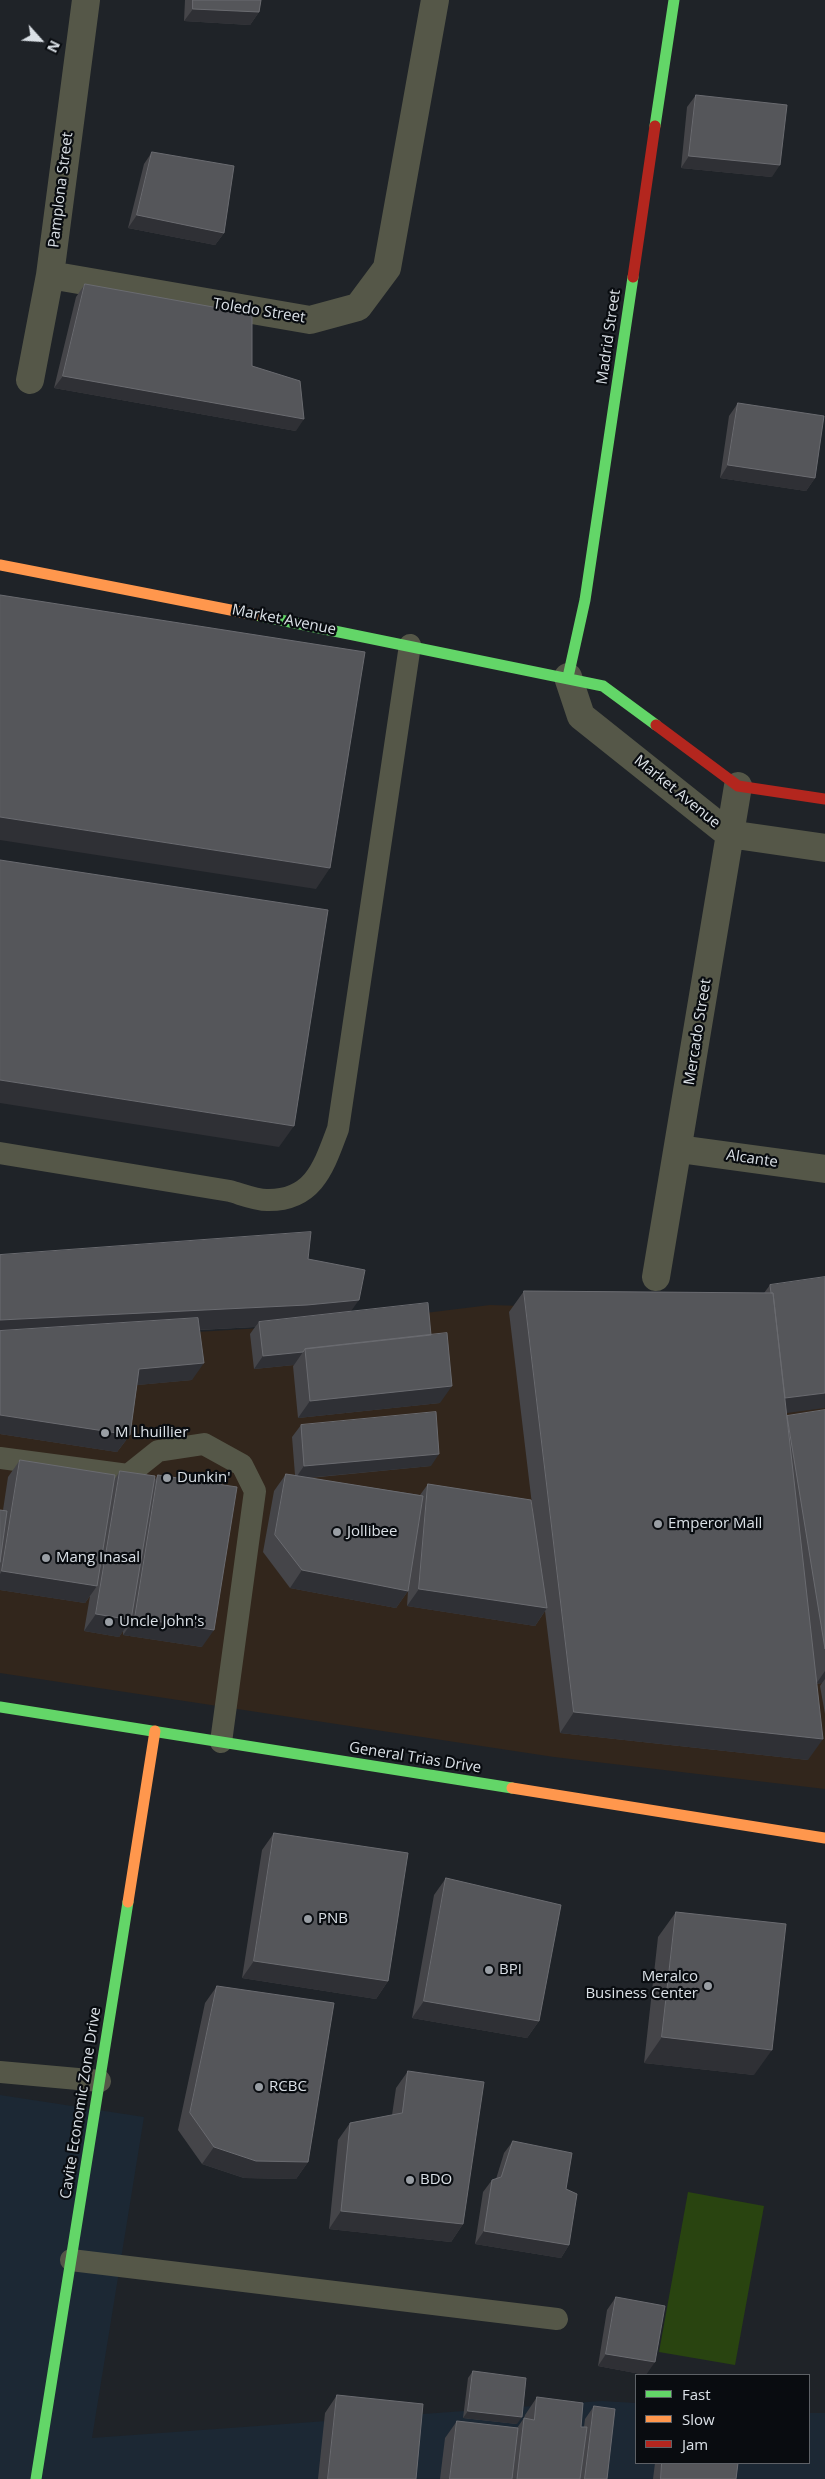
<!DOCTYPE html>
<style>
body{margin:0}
#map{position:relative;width:825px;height:2479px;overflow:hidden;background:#1f2328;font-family:"Open Sans",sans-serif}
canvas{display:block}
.legend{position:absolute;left:635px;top:2374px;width:175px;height:90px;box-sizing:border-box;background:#090c10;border:1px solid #5d6166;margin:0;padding:6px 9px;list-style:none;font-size:15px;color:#dbe1e7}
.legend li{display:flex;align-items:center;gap:10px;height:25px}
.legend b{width:25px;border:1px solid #5d6166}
.north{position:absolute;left:15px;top:15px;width:50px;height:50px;-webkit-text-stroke:4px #090c10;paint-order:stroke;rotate:116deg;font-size:14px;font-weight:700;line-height:20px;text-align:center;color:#dbe1e7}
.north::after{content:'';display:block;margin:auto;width:18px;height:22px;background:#dbe1e7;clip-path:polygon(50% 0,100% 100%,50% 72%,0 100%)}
</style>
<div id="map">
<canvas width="825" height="2479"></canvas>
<ul class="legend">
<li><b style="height:6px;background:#63d668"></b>Fast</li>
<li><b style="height:6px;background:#ff974d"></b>Slow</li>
<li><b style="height:6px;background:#b3261e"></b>Jam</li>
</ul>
<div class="north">N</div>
</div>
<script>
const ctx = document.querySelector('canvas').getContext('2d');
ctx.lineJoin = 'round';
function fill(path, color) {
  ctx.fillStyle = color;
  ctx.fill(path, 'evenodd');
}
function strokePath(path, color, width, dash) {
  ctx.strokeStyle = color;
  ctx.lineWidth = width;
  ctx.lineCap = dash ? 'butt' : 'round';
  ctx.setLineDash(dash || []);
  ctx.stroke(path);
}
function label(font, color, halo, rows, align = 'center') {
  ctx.font = font + ' "Open Sans",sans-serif';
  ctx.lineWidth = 4.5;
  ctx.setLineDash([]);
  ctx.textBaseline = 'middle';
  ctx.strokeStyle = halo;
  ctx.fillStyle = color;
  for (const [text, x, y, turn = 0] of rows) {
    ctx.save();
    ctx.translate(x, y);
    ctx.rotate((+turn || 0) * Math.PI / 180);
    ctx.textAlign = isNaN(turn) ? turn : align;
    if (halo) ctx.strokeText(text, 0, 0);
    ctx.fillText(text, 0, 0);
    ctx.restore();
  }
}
fill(new Path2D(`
 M 490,1305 L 825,1315 L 825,1789 L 554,1757 L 0,1673 L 0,1344 L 344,1323 Z`), '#32261c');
fill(new Path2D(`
 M 0,2095 L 144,2117 L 92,2438 L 602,2401 L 636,2403 L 636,2463 L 809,2463 L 809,2413 L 825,2413 L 825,2479 L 0,2479 Z`), '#1c2834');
fill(new Path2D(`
 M 688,2192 L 764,2206 L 735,2365 L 659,2352 Z`), '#294410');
strokePath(new Path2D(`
 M 0,1153 L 230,1191 C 241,1194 256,1200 267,1200 C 314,1201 324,1166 338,1129 L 410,645
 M 0,1458 L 128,1475 L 158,1451 L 204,1444 L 242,1465 L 255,1491 L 221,1742
 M 0,2072 L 100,2081
 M 71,2260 L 557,2319`), '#555748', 22);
strokePath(new Path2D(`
 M 50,275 L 310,320 L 358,307 L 387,268 L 435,0
 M 30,380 L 50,275 L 86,0
 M 568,677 L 581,716 L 729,834 L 825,848
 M 679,1149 L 825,1169
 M 656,1277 L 738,786`), '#555748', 28);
strokePath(new Path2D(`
 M 655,126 L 674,0
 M 256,615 L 603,686 L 656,725
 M 568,677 L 585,600 L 633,277
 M 0,1707 L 512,1788
 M 36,2479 L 128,1902`), '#63d668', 11);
strokePath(new Path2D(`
 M 0,565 L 256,615
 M 512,1788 L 825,1838
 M 128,1902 L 155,1731`), '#ff974d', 11);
strokePath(new Path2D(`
 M 633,277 L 655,126
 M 656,725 L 738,786 L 825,799`), '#b3261e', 11);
fill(new Path2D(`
 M 185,0 L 261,0 L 259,12 L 250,25 L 184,21 Z
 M 696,95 L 772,177 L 681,168 L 687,107 Z
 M 152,152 L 224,233 L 215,245 L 128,228 L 144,164 Z
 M 85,284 L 252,366 L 296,431 L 54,388 L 76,297 Z
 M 738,403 L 815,478 L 806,491 L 720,478 L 729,416 Z
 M 308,1259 L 351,1312 L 431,1335 L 440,1403 L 298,1418 L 293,1366 L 294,1365 L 254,1369 L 250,1334 L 255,1327 L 200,1330 L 192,1380 L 137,1385 L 130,1435 L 117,1452 L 0,1434 Z
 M 770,1285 L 787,1417 L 787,1416 L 825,1410 L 825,1714 L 820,1686 L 822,1683 L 816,1684 L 808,1760 L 560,1733 L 545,1611 L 535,1626 L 407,1606 L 408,1591 L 396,1608 L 290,1588 L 263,1552 L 274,1491 L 286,1474 L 295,1475 L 292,1437 L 301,1425 L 431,1466 L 309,1478 L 420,1495 L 428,1484 L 533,1513 L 509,1312 L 524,1291 L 764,1293 Z
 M 20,1460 L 114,1480 L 120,1471 L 154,1481 L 158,1475 L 202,1647 L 123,1635 L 123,1631 L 119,1637 L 84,1631 L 90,1596 L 85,1603 L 0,1590 L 0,1510 L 3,1510 L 8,1477 Z
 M 274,1833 L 388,1981 L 376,1999 L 242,1978 L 262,1850 Z
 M 446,1878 L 539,2021 L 527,2038 L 412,2018 L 434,1895 Z
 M 676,1912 L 754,2075 L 644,2063 L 658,1937 Z
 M 217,1986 L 308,2162 L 296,2179 L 244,2178 L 202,2164 L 178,2130 L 205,2003 Z
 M 408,2071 L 463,2224 L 451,2242 L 329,2229 L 338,2140 L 350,2123 L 392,2115 L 396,2088 Z
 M 513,2141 L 566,2189 L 569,2245 L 561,2258 L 475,2244 L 483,2192 L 492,2180 L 496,2179 L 504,2153 Z
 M 616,2297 L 646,2375 L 598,2366 L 607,2310 Z
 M 473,2371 L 517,2424 L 463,2418 L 468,2378 Z
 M 337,2395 L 416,2479 L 318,2479 L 325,2413 Z
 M 537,2397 L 581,2427 L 584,2427 L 585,2419 L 594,2406 L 607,2479 L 440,2479 L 445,2438 L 457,2421 L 517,2428 L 524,2418 L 525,2415 Z
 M 655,2463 L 738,2463 L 736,2479 L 653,2479 Z`), '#454549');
fill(new Path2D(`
 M 193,9 L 259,12 L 250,25 L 184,21 Z
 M 689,156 L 780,165 L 772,177 L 681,168 Z
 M 137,215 L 224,233 L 215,245 L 128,228 Z
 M 63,376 L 304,419 L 296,431 L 54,388 Z
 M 728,465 L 815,478 L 806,491 L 720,478 Z
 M 0,817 L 330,868 L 316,889 L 0,840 Z
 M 0,1080 L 294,1126 L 279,1147 L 0,1103 Z
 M 359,1300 L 344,1321 L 259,1322 L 255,1327 L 0,1340 L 0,1320 Z
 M 303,1352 L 294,1365 L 254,1369 L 263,1356 Z
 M 204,1363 L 192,1380 L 127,1386 L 139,1369 Z
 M 452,1386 L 440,1403 L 298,1418 L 310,1401 Z
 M 825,1393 L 825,1408 L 772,1415 L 784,1398 Z
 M 0,1415 L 130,1435 L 117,1452 L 0,1434 Z
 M 439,1454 L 431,1466 L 295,1479 L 304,1466 Z
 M 302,1570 L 408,1591 L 396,1608 L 290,1588 Z
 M 2,1571 L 97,1586 L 85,1603 L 0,1590 L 0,1574 Z
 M 419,1589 L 547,1608 L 535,1626 L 407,1606 Z
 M 96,1614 L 131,1620 L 119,1637 L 84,1631 Z
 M 135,1618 L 214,1630 L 202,1647 L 123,1635 Z
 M 825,1671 L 825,1679 L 822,1683 L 816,1684 Z
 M 574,1712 L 823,1739 L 808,1760 L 560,1733 Z
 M 254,1961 L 388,1981 L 376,1999 L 242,1978 Z
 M 424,2001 L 539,2021 L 527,2038 L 412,2018 Z
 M 662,2037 L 772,2050 L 754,2075 L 644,2063 Z
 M 214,2147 L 308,2162 L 296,2179 L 244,2178 L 202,2164 Z
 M 341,2211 L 463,2224 L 451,2242 L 329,2229 Z
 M 484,2231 L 569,2245 L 561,2258 L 475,2244 Z
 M 606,2354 L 655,2362 L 646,2375 L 598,2366 Z
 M 468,2411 L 522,2417 L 517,2424 L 463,2418 Z`), '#2f3035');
const building = new Path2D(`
 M 193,0 L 261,0 L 259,12 L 193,9 Z
 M 696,95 L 787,105 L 780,165 L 689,156 Z
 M 152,152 L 234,166 L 224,233 L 137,215 Z
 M 85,284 L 252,314 L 252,366 L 300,381 L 304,419 L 63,376 Z
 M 738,403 L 824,416 L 815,478 L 728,465 Z
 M 0,595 L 365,652 L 330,868 L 0,817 Z
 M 0,860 L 328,910 L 294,1126 L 0,1080 Z
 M 311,1232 L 308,1259 L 365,1270 L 359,1300 L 307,1305 L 0,1320 L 0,1255 Z
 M 825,1277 L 825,1393 L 785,1398 L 773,1293 L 771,1293 L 770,1285 Z
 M 524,1291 L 773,1293 L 823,1739 L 574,1712 Z
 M 428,1303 L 431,1335 L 305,1349 L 303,1352 L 263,1356 L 259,1322 Z
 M 198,1318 L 204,1363 L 139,1369 L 130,1435 L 0,1415 L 0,1331 Z
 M 447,1333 L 452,1386 L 310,1401 L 305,1349 Z
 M 825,1410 L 825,1649 L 787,1416 Z
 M 436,1412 L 439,1454 L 304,1466 L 301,1425 Z
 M 20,1460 L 115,1475 L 97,1586 L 2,1571 Z
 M 120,1471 L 155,1476 L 131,1620 L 96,1614 Z
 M 286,1474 L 423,1496 L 408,1591 L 302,1570 L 275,1535 Z
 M 158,1475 L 237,1487 L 214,1630 L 135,1618 Z
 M 428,1484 L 531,1500 L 547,1608 L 419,1589 Z
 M 0,1510 L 7,1511 L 0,1562 Z
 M 274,1833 L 408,1853 L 388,1981 L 254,1961 Z
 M 446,1878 L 561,1905 L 539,2021 L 424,2001 Z
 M 676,1912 L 786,1924 L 772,2050 L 662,2037 Z
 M 217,1986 L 334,2003 L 308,2162 L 256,2161 L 214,2147 L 190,2113 Z
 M 408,2071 L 484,2082 L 463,2224 L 341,2211 L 350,2123 L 402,2113 Z
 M 513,2141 L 572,2153 L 566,2189 L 577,2194 L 569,2245 L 484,2231 L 492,2180 L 501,2177 Z
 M 616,2297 L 665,2306 L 655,2362 L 606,2354 Z
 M 473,2371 L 526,2378 L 522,2417 L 468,2411 Z
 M 337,2395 L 423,2404 L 416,2479 L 328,2479 Z
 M 537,2397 L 583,2403 L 581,2427 L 587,2427 L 580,2479 L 517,2479 L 524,2418 L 534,2420 Z
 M 594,2406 L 615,2409 L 607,2479 L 585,2479 Z
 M 457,2421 L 518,2428 L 512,2479 L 450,2479 Z
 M 662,2463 L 738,2463 L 736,2479 L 661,2479 Z`);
fill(building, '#55565a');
strokePath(building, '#6a6b70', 1);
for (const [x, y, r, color] of [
 [105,1433,5,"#999ea4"],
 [167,1478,5,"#999ea4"],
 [658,1524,5,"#999ea4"],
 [337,1532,5,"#999ea4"],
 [46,1558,5,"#999ea4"],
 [109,1622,5,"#999ea4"],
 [308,1919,5,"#999ea4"],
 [489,1970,5,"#999ea4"],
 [708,1986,5,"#999ea4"],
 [259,2087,5,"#999ea4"],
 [410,2180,5,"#999ea4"]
]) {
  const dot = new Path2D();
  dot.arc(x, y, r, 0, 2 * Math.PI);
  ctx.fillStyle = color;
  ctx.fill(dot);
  strokePath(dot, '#090c10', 2);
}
label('15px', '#dbe1e7', '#090c10', [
 ["Pamplona Street",61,190,-83],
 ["Toledo Street",259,311,9],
 ["Madrid Street",609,337,-82],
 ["Market Avenue",284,620,11],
 ["Market Avenue",677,792,39],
 ["Mercado Street",698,1032,-81],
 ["Alcante",752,1159,8],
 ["General Trias Drive",415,1758,9],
 ["Cavite Economic Zone Drive",81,2103,-81]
]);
label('15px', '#dbe1e7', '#090c10', [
 ["M Lhuillier",115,1433],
 ["Dunkin'",177,1478],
 ["Emperor Mall",668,1524],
 ["Jollibee",347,1532],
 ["Mang Inasal",56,1558],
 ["Uncle John's",119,1622],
 ["PNB",318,1919],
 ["BPI",499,1970],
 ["Meralco",698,1977,"right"],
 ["Business Center",698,1994,"right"],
 ["RCBC",269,2087],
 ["BDO",420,2180]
], 'left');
</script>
